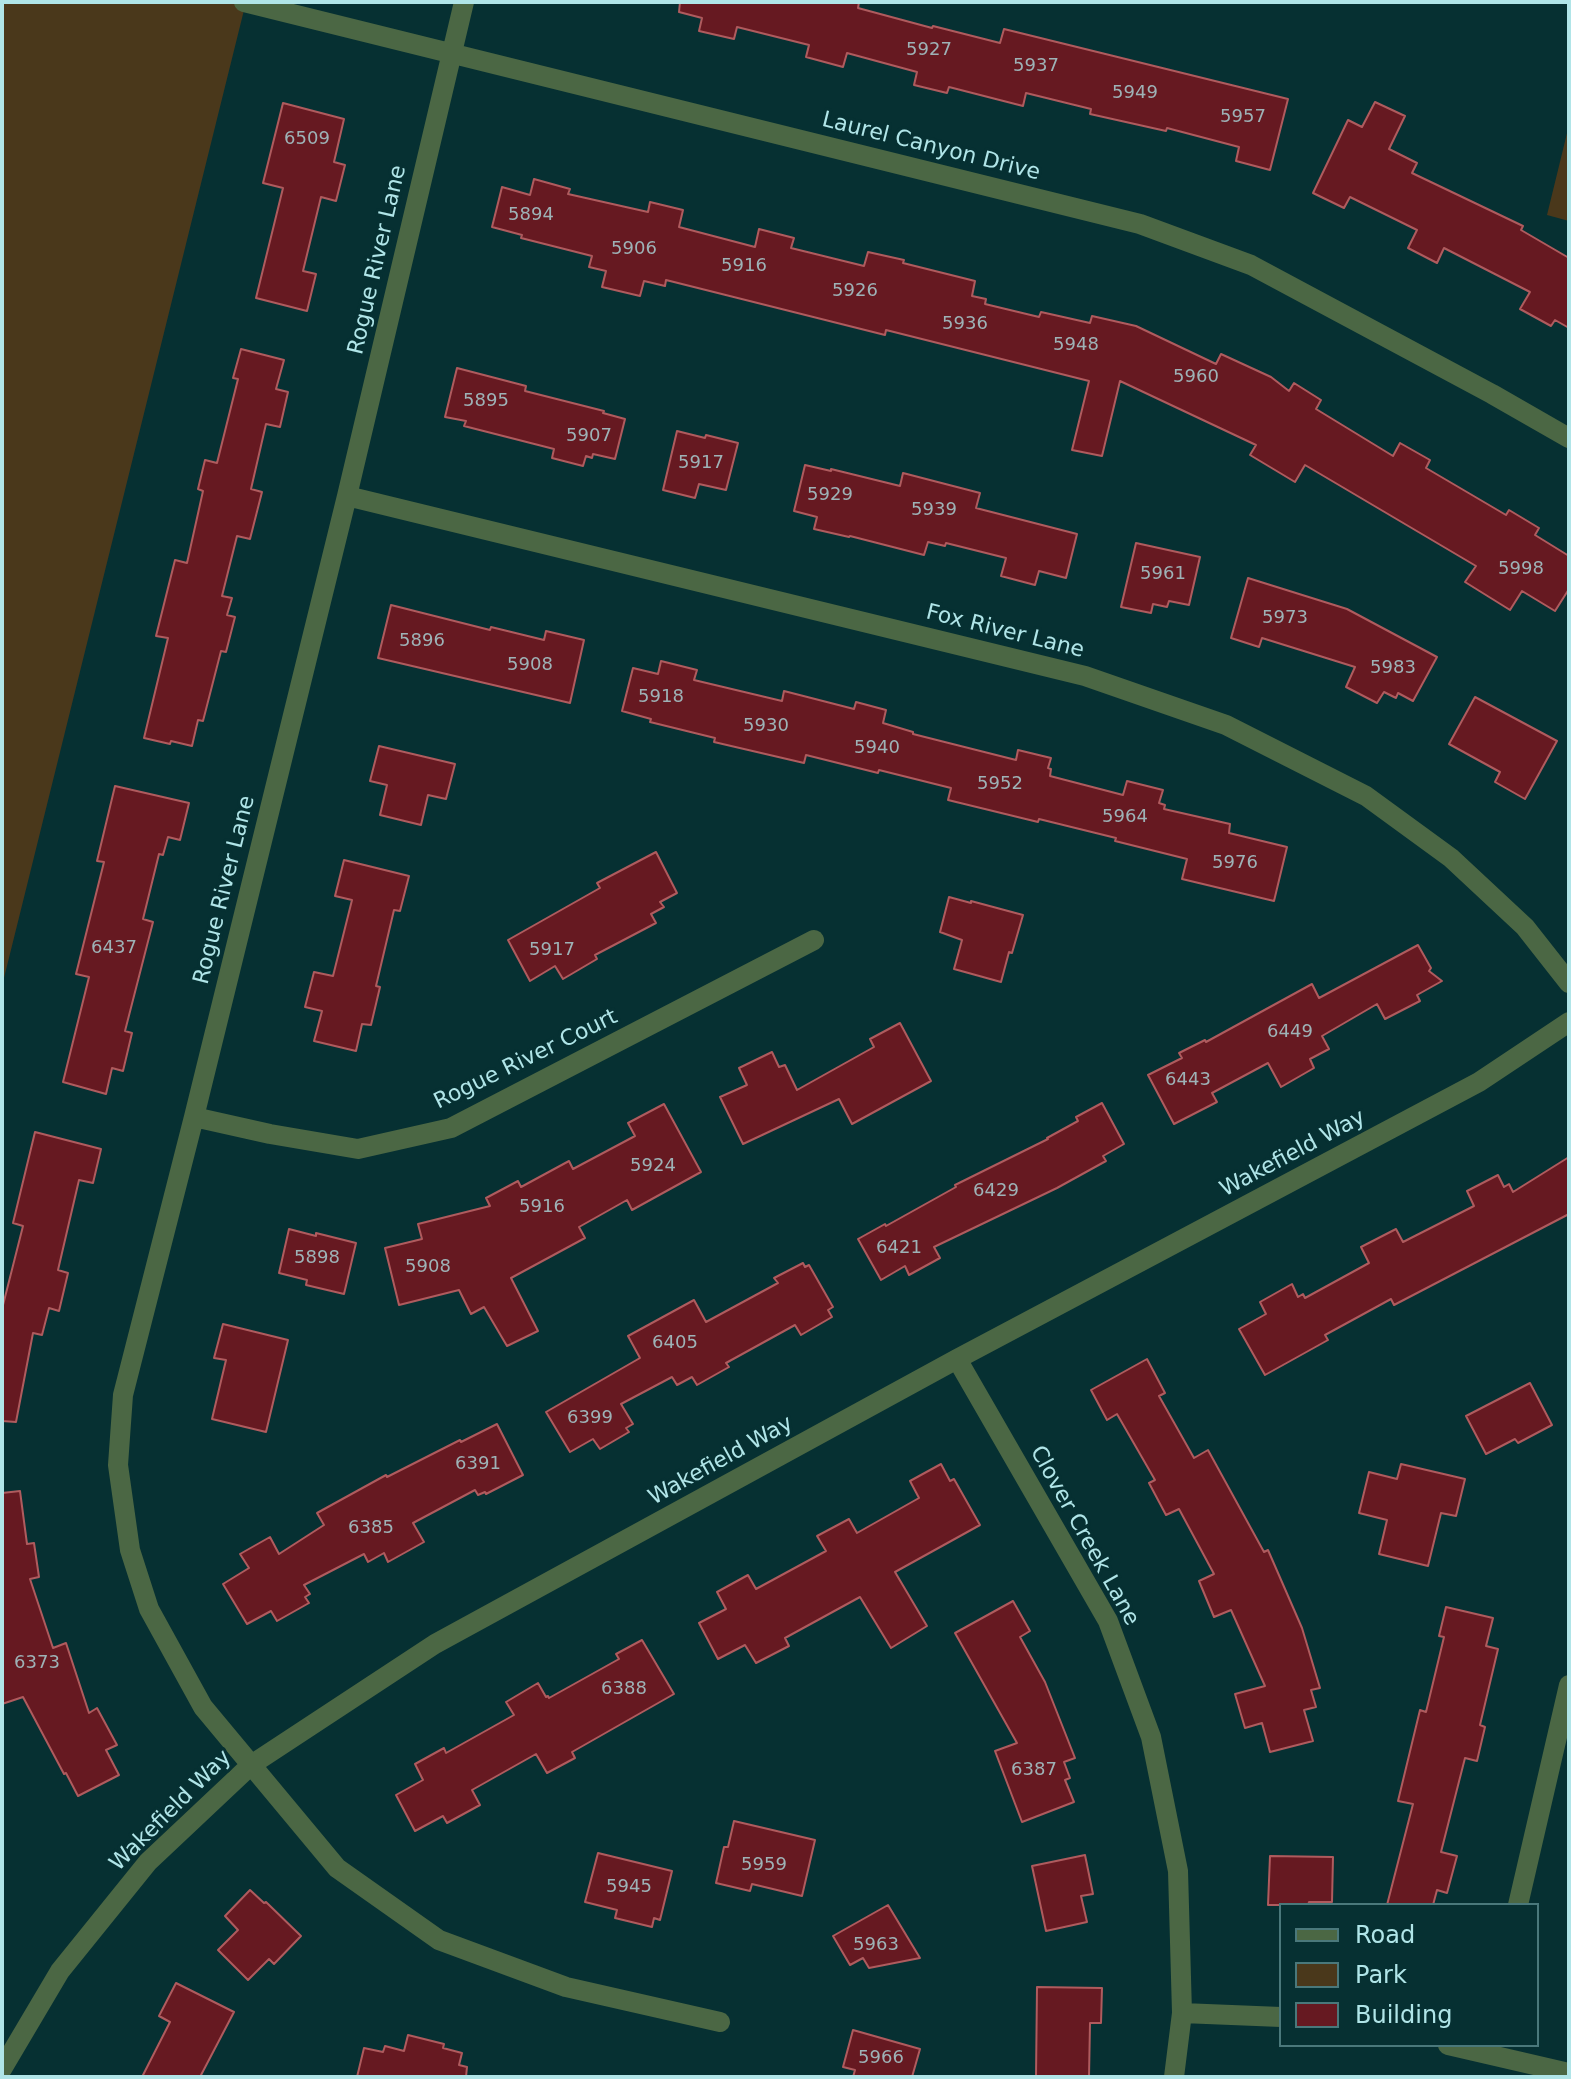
<!DOCTYPE html>
<style>
body{margin:0}
#map{position:relative;width:1571px;height:2079px;overflow:hidden;background:#063032;font-family:"DejaVu Sans",sans-serif}
canvas{display:block}
.frame{position:absolute;inset:0;border:4px solid #b0e5e8;pointer-events:none}
.legend{position:absolute;left:1279px;top:1903px;width:260px;height:144px;box-sizing:border-box;background:#063032;border:2px solid #4a787b;margin:0;padding:10px 14px;list-style:none;font-size:24px;color:#b0e5e8}
.legend li{display:flex;align-items:center;gap:16px;height:40px}
.legend b{width:40px;border:2px solid #4a787b}
</style>
<div id="map">
<canvas width="1571" height="2079"></canvas>
<div class="frame"></div>
<ul class="legend">
<li><b style="height:10px;background:#4b6744"></b>Road</li>
<li><b style="height:22px;background:#4a381b"></b>Park</li>
<li><b style="height:22px;background:#661921"></b>Building</li>
</ul>
</div>
<script>
const ctx = document.querySelector('canvas').getContext('2d');
ctx.lineJoin = 'round';
function fill(path, color) {
  ctx.fillStyle = color;
  ctx.fill(path, 'evenodd');
}
function strokePath(path, color, width, dash) {
  ctx.strokeStyle = color;
  ctx.lineWidth = width;
  ctx.lineCap = dash ? 'butt' : 'round';
  ctx.setLineDash(dash || []);
  ctx.stroke(path);
}
function label(font, color, halo, rows, align = 'center') {
  ctx.font = font + ' "DejaVu Sans",sans-serif';
  ctx.lineWidth = 6;
  ctx.setLineDash([]);
  ctx.textBaseline = 'middle';
  ctx.strokeStyle = halo;
  ctx.fillStyle = color;
  for (const [text, x, y, turn = 0] of rows) {
    ctx.save();
    ctx.translate(x, y);
    ctx.rotate((+turn || 0) * Math.PI / 180);
    ctx.textAlign = isNaN(turn) ? turn : align;
    if (halo) ctx.strokeText(text, 0, 0);
    ctx.fillText(text, 0, 0);
    ctx.restore();
  }
}
fill(new Path2D(`
 M 2,2 L 246,2 L 2,986 Z
 M 1569,125 L 1569,221 L 1547,215 Z`), '#4a381b');
const building = new Path2D(`
 M 680,2 L 859,2 L 858,8 L 932,28 L 933,26 L 1000,43 L 1004,29 L 1288,99 L 1270,170 L 1236,161 L 1239,147 L 1167,128 L 1166,131 L 1090,114 L 1091,109 L 1026,93 L 1023,106 L 949,87 L 947,93 L 914,85 L 917,72 L 847,53 L 843,67 L 806,57 L 809,45 L 737,27 L 734,39 L 699,31 L 702,18 L 679,12 Z
 M 1375,102 L 1405,116 L 1389,149 L 1417,163 L 1412,173 L 1523,226 L 1521,230 L 1569,258 L 1569,328 L 1555,320 L 1551,326 L 1520,309 L 1530,292 L 1444,248 L 1437,263 L 1408,248 L 1417,230 L 1350,197 L 1344,208 L 1313,193 L 1348,120 L 1362,127 Z
 M 283,103 L 344,119 L 334,162 L 345,165 L 336,201 L 321,197 L 303,271 L 316,274 L 307,311 L 256,298 L 283,188 L 263,183 Z
 M 534,179 L 570,189 L 568,194 L 648,212 L 650,202 L 683,210 L 679,227 L 755,247 L 759,229 L 794,238 L 791,248 L 864,266 L 868,252 L 904,260 L 903,263 L 975,281 L 972,296 L 986,299 L 985,304 L 1039,317 L 1041,312 L 1090,323 L 1092,316 L 1136,326 L 1216,364 L 1221,354 L 1271,377 L 1289,391 L 1294,383 L 1321,400 L 1316,409 L 1393,456 L 1400,443 L 1430,460 L 1426,468 L 1506,515 L 1509,510 L 1539,528 L 1535,535 L 1569,556 L 1569,589 L 1555,611 L 1522,591 L 1510,610 L 1465,582 L 1476,566 L 1305,465 L 1295,482 L 1250,455 L 1256,445 L 1120,381 L 1102,456 L 1072,450 L 1089,381 L 886,330 L 885,335 L 666,280 L 665,286 L 644,281 L 640,296 L 602,287 L 606,271 L 589,267 L 592,256 L 521,238 L 522,235 L 492,227 L 502,187 L 530,195 Z
 M 241,349 L 284,360 L 276,389 L 288,392 L 280,427 L 266,424 L 251,489 L 262,492 L 250,539 L 237,536 L 222,596 L 232,598 L 227,615 L 235,617 L 226,652 L 221,651 L 203,721 L 198,720 L 192,746 L 171,741 L 170,744 L 144,738 L 168,638 L 156,636 L 175,560 L 187,563 L 203,491 L 198,489 L 205,460 L 217,463 L 238,379 L 233,378 Z
 M 457,368 L 526,386 L 525,391 L 604,411 L 603,413 L 625,419 L 615,459 L 593,454 L 592,458 L 586,456 L 583,466 L 552,458 L 554,449 L 464,426 L 466,421 L 445,417 Z
 M 677,431 L 705,438 L 706,435 L 738,443 L 726,490 L 699,484 L 695,498 L 663,490 Z
 M 805,465 L 831,471 L 831,469 L 900,486 L 903,473 L 980,493 L 976,508 L 1077,534 L 1066,578 L 1039,571 L 1035,585 L 1001,576 L 1006,558 L 946,543 L 945,546 L 928,542 L 924,555 L 850,536 L 849,537 L 814,529 L 817,517 L 794,511 Z
 M 1136,543 L 1200,557 L 1189,605 L 1169,601 L 1167,607 L 1153,604 L 1151,613 L 1121,607 Z
 M 1248,578 L 1347,609 L 1437,657 L 1413,701 L 1398,693 L 1396,698 L 1384,692 L 1377,703 L 1346,687 L 1355,667 L 1262,638 L 1259,647 L 1231,638 Z
 M 391,605 L 490,630 L 491,627 L 544,640 L 546,631 L 584,640 L 570,703 L 378,658 Z
 M 661,661 L 697,670 L 694,680 L 782,701 L 784,691 L 854,709 L 856,702 L 886,710 L 883,723 L 913,732 L 913,734 L 1016,760 L 1018,750 L 1051,758 L 1048,768 L 1051,769 L 1050,776 L 1123,795 L 1127,781 L 1163,790 L 1159,803 L 1165,805 L 1164,809 L 1230,824 L 1229,833 L 1287,847 L 1274,901 L 1182,879 L 1187,859 L 1115,841 L 1116,838 L 1039,819 L 1038,822 L 948,800 L 951,788 L 879,770 L 878,773 L 806,755 L 804,763 L 714,742 L 715,738 L 650,722 L 651,719 L 622,711 L 633,668 L 658,674 Z
 M 1475,697 L 1557,741 L 1525,799 L 1495,782 L 1500,772 L 1449,744 Z
 M 379,746 L 455,764 L 446,799 L 428,795 L 421,825 L 380,815 L 387,785 L 370,781 Z
 M 115,786 L 189,803 L 180,840 L 168,837 L 163,855 L 159,854 L 143,919 L 153,922 L 125,1031 L 132,1033 L 123,1071 L 112,1068 L 106,1094 L 63,1082 L 89,977 L 76,974 L 104,862 L 97,861 Z
 M 656,852 L 677,893 L 660,902 L 664,907 L 651,914 L 656,923 L 595,955 L 597,959 L 563,979 L 555,966 L 530,981 L 508,940 L 600,888 L 597,883 Z
 M 344,860 L 409,876 L 400,911 L 394,910 L 376,986 L 380,987 L 371,1025 L 362,1024 L 356,1051 L 314,1041 L 322,1011 L 305,1007 L 314,972 L 333,976 L 352,900 L 335,896 Z
 M 949,897 L 971,903 L 971,901 L 1023,915 L 1012,953 L 1009,952 L 1001,982 L 954,969 L 962,940 L 940,932 Z
 M 1418,945 L 1431,968 L 1429,971 L 1442,981 L 1417,995 L 1420,1001 L 1385,1019 L 1377,1004 L 1322,1036 L 1329,1049 L 1310,1059 L 1314,1068 L 1281,1087 L 1268,1063 L 1212,1093 L 1217,1102 L 1174,1124 L 1148,1075 L 1182,1058 L 1179,1053 L 1205,1040 L 1206,1042 L 1312,984 L 1319,998 Z
 M 900,1023 L 931,1081 L 852,1124 L 839,1099 L 743,1144 L 720,1097 L 747,1085 L 739,1068 L 772,1052 L 779,1067 L 785,1065 L 797,1090 L 874,1047 L 870,1039 Z
 M 1102,1103 L 1124,1144 L 1103,1156 L 1106,1161 L 1057,1188 L 934,1247 L 940,1258 L 909,1275 L 905,1266 L 881,1280 L 858,1239 L 885,1224 L 886,1226 L 956,1187 L 955,1185 L 1048,1139 L 1047,1138 L 1078,1121 L 1076,1117 Z
 M 664,1104 L 701,1172 L 632,1210 L 627,1200 L 579,1227 L 585,1238 L 511,1278 L 538,1331 L 507,1346 L 484,1307 L 471,1314 L 459,1290 L 399,1305 L 385,1248 L 422,1239 L 418,1224 L 490,1206 L 486,1198 L 518,1181 L 521,1187 L 569,1161 L 573,1169 L 635,1136 L 628,1123 Z
 M 35,1132 L 101,1149 L 93,1183 L 79,1180 L 58,1270 L 68,1273 L 59,1311 L 49,1308 L 42,1335 L 33,1333 L 16,1422 L 2,1421 L 2,1309 L 23,1226 L 13,1223 Z
 M 1569,1157 L 1569,1214 L 1394,1305 L 1391,1299 L 1325,1335 L 1328,1340 L 1265,1375 L 1239,1329 L 1266,1314 L 1260,1302 L 1292,1284 L 1298,1297 L 1303,1294 L 1305,1298 L 1369,1263 L 1361,1247 L 1396,1229 L 1403,1242 L 1474,1206 L 1467,1191 L 1498,1175 L 1504,1187 L 1509,1184 L 1513,1192 Z
 M 289,1229 L 316,1236 L 316,1233 L 356,1243 L 344,1294 L 306,1285 L 307,1280 L 279,1273 Z
 M 803,1263 L 805,1267 L 809,1265 L 833,1307 L 828,1310 L 832,1317 L 801,1335 L 795,1325 L 726,1363 L 729,1367 L 697,1385 L 692,1377 L 677,1385 L 672,1377 L 621,1404 L 633,1424 L 626,1428 L 629,1432 L 600,1449 L 593,1439 L 570,1452 L 546,1412 L 640,1358 L 628,1336 L 694,1300 L 706,1322 L 778,1283 L 774,1278 Z
 M 223,1324 L 288,1340 L 266,1432 L 212,1419 L 226,1360 L 214,1358 Z
 M 1147,1359 L 1165,1393 L 1159,1396 L 1194,1458 L 1208,1450 L 1264,1552 L 1268,1550 L 1302,1628 L 1320,1688 L 1311,1690 L 1316,1707 L 1304,1710 L 1313,1741 L 1270,1752 L 1262,1723 L 1245,1728 L 1235,1694 L 1265,1686 L 1231,1610 L 1214,1617 L 1199,1581 L 1214,1574 L 1179,1509 L 1166,1515 L 1149,1483 L 1155,1480 L 1117,1414 L 1107,1420 L 1091,1390 Z
 M 1530,1383 L 1552,1425 L 1518,1443 L 1515,1439 L 1486,1454 L 1466,1416 Z
 M 497,1424 L 523,1475 L 486,1494 L 485,1492 L 478,1495 L 475,1490 L 413,1523 L 424,1542 L 388,1562 L 384,1553 L 368,1562 L 364,1554 L 304,1585 L 310,1594 L 305,1597 L 309,1603 L 277,1621 L 271,1611 L 247,1624 L 223,1584 L 249,1568 L 240,1554 L 270,1537 L 279,1554 L 324,1525 L 317,1513 L 386,1475 L 387,1477 L 460,1440 L 461,1442 Z
 M 941,1464 L 950,1481 L 954,1479 L 980,1525 L 895,1572 L 927,1626 L 891,1648 L 860,1597 L 785,1638 L 789,1646 L 756,1663 L 745,1645 L 718,1659 L 699,1623 L 726,1609 L 717,1592 L 748,1575 L 756,1589 L 826,1551 L 817,1536 L 849,1519 L 857,1533 L 919,1498 L 910,1481 Z
 M 1401,1464 L 1465,1479 L 1456,1516 L 1441,1513 L 1428,1566 L 1379,1554 L 1387,1520 L 1359,1513 L 1369,1472 L 1397,1479 Z
 M 20,1491 L 27,1544 L 34,1543 L 39,1577 L 30,1579 L 53,1648 L 66,1643 L 89,1713 L 97,1708 L 117,1745 L 106,1750 L 119,1775 L 78,1796 L 66,1773 L 64,1774 L 23,1697 L 2,1704 L 2,1493 Z
 M 1013,1601 L 1030,1631 L 1020,1637 L 1045,1682 L 1075,1758 L 1064,1762 L 1070,1778 L 1065,1780 L 1074,1802 L 1022,1822 L 995,1751 L 1017,1743 L 955,1633 Z
 M 1446,1607 L 1493,1618 L 1486,1646 L 1498,1649 L 1480,1725 L 1485,1727 L 1477,1761 L 1465,1758 L 1441,1852 L 1457,1856 L 1447,1893 L 1437,1890 L 1433,1905 L 1387,1905 L 1413,1804 L 1398,1801 L 1420,1710 L 1426,1712 L 1444,1637 L 1439,1636 Z
 M 642,1640 L 674,1694 L 572,1752 L 575,1758 L 547,1773 L 536,1754 L 472,1790 L 480,1805 L 447,1823 L 443,1816 L 415,1831 L 396,1795 L 423,1780 L 415,1764 L 444,1748 L 446,1753 L 514,1715 L 506,1702 L 538,1683 L 546,1697 L 548,1696 L 549,1698 L 619,1659 L 616,1654 Z
 M 734,1821 L 815,1840 L 802,1896 L 752,1884 L 750,1891 L 716,1883 L 724,1847 L 728,1847 Z
 M 598,1853 L 672,1871 L 660,1920 L 654,1918 L 652,1927 L 615,1918 L 617,1910 L 585,1902 Z
 M 1085,1855 L 1093,1894 L 1081,1896 L 1087,1922 L 1046,1931 L 1032,1866 Z
 M 1270,1856 L 1333,1857 L 1332,1902 L 1309,1902 L 1308,1905 L 1268,1905 Z
 M 250,1890 L 264,1903 L 266,1902 L 301,1936 L 274,1964 L 269,1959 L 248,1980 L 218,1950 L 238,1930 L 225,1916 Z
 M 888,1905 L 920,1958 L 869,1968 L 863,1958 L 850,1965 L 833,1936 Z
 M 176,1983 L 234,2012 L 200,2077 L 142,2077 L 170,2022 L 159,2016 Z
 M 1037,1987 L 1102,1988 L 1101,2023 L 1090,2023 L 1089,2077 L 1036,2077 Z
 M 853,2030 L 920,2049 L 912,2077 L 853,2077 L 855,2070 L 843,2067 Z
 M 408,2035 L 444,2044 L 443,2048 L 462,2053 L 459,2065 L 467,2067 L 466,2077 L 357,2077 L 364,2048 L 383,2052 L 385,2046 L 404,2051 Z`);
fill(building, '#661921');
strokePath(building, '#af5b5e', 2);
strokePath(new Path2D(`
 M 244,2 L 1140,224 L 1251,265 L 1492,394 L 1569,438
 M 464,2 L 347,496 L 194,1117 L 123,1395 L 118,1465 L 130,1550 L 149,1609 L 203,1707 L 337,1868 L 439,1940 L 566,1987 L 720,2022
 M 347,496 L 1085,676 L 1226,725 L 1366,796 L 1451,858 L 1525,927 L 1569,983
 M 194,1117 L 270,1134 L 358,1149 L 451,1128 L 814,940
 M 957,1359 L 1108,1621 L 1151,1737 L 1178,1871 L 1182,2013 L 1174,2077
 M 1518,1905 L 1569,1685
 M 1182,2013 L 1281,2017
 M 1448,2045 L 1569,2073
 M 2,2069 L 60,1971 L 148,1862 L 251,1765 L 435,1644 L 957,1359 L 1479,1082 L 1569,1022`), '#4b6744', 20);
label('18px', '#9eb2b6', null, [
 ["5927",929,50],
 ["5937",1036,66],
 ["5949",1135,93],
 ["5957",1243,117],
 ["6509",307,139],
 ["5894",531,215],
 ["5906",634,249],
 ["5916",744,266],
 ["5926",855,291],
 ["5936",965,324],
 ["5948",1076,345],
 ["5960",1196,377],
 ["5895",486,401],
 ["5907",589,436],
 ["5917",701,463],
 ["5929",830,495],
 ["5939",934,510],
 ["5998",1521,569],
 ["5961",1163,574],
 ["5973",1285,618],
 ["5896",422,641],
 ["5908",530,665],
 ["5983",1393,668],
 ["5918",661,697],
 ["5930",766,726],
 ["5940",877,748],
 ["5952",1000,784],
 ["5964",1125,817],
 ["5976",1235,863],
 ["6437",114,948],
 ["5917",552,950],
 ["6449",1290,1032],
 ["6443",1188,1080],
 ["5924",653,1166],
 ["6429",996,1191],
 ["5916",542,1207],
 ["6421",899,1248],
 ["5898",317,1258],
 ["5908",428,1267],
 ["6405",675,1343],
 ["6399",590,1418],
 ["6391",478,1464],
 ["6385",371,1528],
 ["6373",37,1663],
 ["6388",624,1689],
 ["6387",1034,1770],
 ["5959",764,1865],
 ["5945",629,1887],
 ["5963",876,1945],
 ["5966",881,2058]
]);
label('22px', '#b0e5e8', '#063032', [
 ["Laurel Canyon Drive",931,147,14],
 ["Rogue River Lane",378,260,-77],
 ["Fox River Lane",1005,632,14],
 ["Rogue River Lane",225,890,-76],
 ["Rogue River Court",526,1060,-26],
 ["Wakefield Way",1293,1154,-28],
 ["Wakefield Way",721,1461,-29],
 ["Clover Creek Lane",1084,1536,61],
 ["Wakefield Way",171,1811,-45]
]);
</script>
